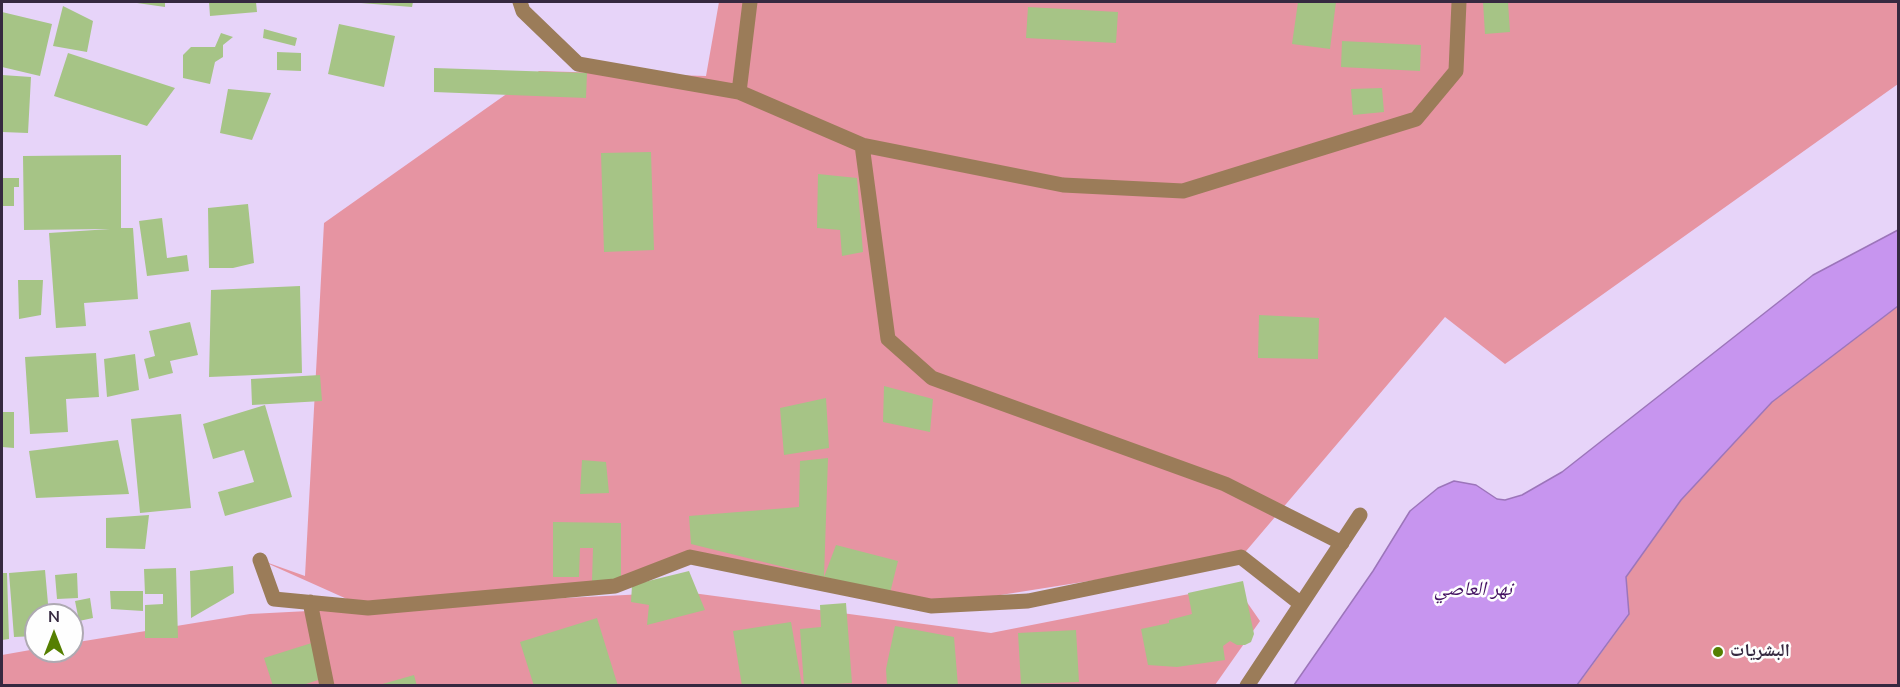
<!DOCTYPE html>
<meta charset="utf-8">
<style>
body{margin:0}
#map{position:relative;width:1900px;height:687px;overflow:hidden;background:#e7d4f9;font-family:"Nunito Sans",sans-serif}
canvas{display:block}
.frame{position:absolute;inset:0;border:3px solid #362940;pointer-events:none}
.north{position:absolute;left:24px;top:603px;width:60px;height:60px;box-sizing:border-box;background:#fefefe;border:2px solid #aea9b2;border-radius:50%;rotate:0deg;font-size:16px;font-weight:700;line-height:24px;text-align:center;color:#362940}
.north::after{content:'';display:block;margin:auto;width:21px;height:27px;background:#557f01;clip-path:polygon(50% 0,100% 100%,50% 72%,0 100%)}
</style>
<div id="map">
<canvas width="1900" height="687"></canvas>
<div class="frame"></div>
<div class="north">N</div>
</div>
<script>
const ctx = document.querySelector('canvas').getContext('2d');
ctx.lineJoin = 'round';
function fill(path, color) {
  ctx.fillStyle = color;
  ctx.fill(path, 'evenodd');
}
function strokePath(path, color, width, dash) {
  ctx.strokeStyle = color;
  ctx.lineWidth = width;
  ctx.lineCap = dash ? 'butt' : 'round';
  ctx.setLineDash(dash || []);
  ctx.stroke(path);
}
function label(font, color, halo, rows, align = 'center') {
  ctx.font = font + ' "Nunito Sans","Noto Naskh Arabic",sans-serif';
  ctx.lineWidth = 5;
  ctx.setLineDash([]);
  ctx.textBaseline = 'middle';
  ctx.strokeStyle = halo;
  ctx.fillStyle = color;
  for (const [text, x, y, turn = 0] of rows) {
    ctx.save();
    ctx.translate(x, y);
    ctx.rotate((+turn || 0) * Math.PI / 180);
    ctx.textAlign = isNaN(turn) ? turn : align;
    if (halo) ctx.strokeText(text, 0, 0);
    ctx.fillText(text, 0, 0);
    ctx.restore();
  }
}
fill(new Path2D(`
 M 719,2 L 1898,2 L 1898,84 L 1505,364 L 1445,317 L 1241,557 L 931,606 L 690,558 L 615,586 L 386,607 L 685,592 L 991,633 L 1235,585 L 1260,621 L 1215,685 L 2,686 L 2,655 L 36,649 L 36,651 L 72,651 L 72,643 L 250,614 L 367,608 L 260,560 L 305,576 L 324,223 L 539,71 L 706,76 Z
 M 1898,306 L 1898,685 L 1577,686 L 1629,615 L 1626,577 L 1681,500 L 1772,402 Z`), '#e694a2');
const water = new Path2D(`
 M 1898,230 L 1898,306 L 1772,402 L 1681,500 L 1626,577 L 1629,614 L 1577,685 L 1294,685 L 1373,571 L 1410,511 L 1438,488 L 1454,481 L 1476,485 L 1497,499 L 1505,500 L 1522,495 L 1562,472 L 1813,275 Z`);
fill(water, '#c795ef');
strokePath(water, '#9c75ba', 1.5);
fill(new Path2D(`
 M 137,2 L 165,2 L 165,7 L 137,3 Z
 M 209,2 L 256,2 L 257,12 L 210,16 Z
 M 361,2 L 413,2 L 412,7 L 361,3 Z
 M 1298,2 L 1336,2 L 1330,49 L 1292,44 Z
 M 1483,2 L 1508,2 L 1510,32 L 1485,34 Z
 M 63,6 L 93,21 L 87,52 L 53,46 Z
 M 1028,7 L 1118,12 L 1116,43 L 1026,38 Z
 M 2,12 L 52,24 L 40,76 L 2,67 Z
 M 339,24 L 395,36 L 384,87 L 328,74 Z
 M 264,29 L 297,38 L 295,46 L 263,38 Z
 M 221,33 L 233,37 L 223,45 L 223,57 L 215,62 L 210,84 L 183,78 L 183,55 L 191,47 L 215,47 Z
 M 1342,41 L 1421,45 L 1420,71 L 1341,67 Z
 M 277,52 L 301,53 L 301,71 L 277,70 Z
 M 68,53 L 175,88 L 147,126 L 54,96 Z
 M 434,68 L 587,73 L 586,98 L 434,92 Z
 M 2,75 L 31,77 L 28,133 L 2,132 Z
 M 1382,88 L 1384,112 L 1353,115 L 1351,89 Z
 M 228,89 L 271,93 L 252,140 L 220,133 Z
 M 651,152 L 654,250 L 604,252 L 601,153 Z
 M 121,155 L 121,228 L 133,228 L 138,299 L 84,303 L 86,326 L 56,328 L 49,233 L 110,229 L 24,230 L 23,156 Z
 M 818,174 L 857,178 L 863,252 L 842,256 L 840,230 L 817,228 Z
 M 2,178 L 19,178 L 19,187 L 14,187 L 14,206 L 2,206 Z
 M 248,204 L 254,263 L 233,268 L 209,268 L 208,208 Z
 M 162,218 L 167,258 L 187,255 L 189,271 L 147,276 L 139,221 Z
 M 18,280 L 43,280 L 41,315 L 19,319 Z
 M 300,286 L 302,373 L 209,377 L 211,290 Z
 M 1259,315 L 1319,318 L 1318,359 L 1258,358 Z
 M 190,322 L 198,355 L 170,361 L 173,373 L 149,379 L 144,359 L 155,356 L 149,331 Z
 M 96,353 L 99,397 L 66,399 L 68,432 L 30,434 L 25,357 Z
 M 135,354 L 139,390 L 107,397 L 104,359 Z
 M 320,375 L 322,401 L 252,405 L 251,379 Z
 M 884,386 L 933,399 L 930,432 L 883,422 Z
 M 826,398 L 829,448 L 784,455 L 780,408 Z
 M 265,405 L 292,497 L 225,516 L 218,492 L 254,482 L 244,450 L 213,459 L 203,424 Z
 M 2,412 L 14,412 L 14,448 L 2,447 Z
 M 181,414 L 191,508 L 140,513 L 131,419 Z
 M 118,440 L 129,494 L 36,498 L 29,451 Z
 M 828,458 L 824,577 L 691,544 L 689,516 L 799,507 L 800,461 Z
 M 582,460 L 606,462 L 609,493 L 580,494 Z
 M 149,515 L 145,549 L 106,548 L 106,518 Z
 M 553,522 L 621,523 L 621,581 L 592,581 L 593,548 L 580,548 L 579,577 L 553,577 Z
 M 836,545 L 898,561 L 890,593 L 824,577 Z
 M 233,566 L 234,593 L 191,618 L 190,571 Z
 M 176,568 L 178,638 L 145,638 L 145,605 L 163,604 L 163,594 L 145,594 L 144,569 Z
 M 45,570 L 49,615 L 36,615 L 36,636 L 14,637 L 9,573 Z
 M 689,571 L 705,610 L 647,625 L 649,605 L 631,602 L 632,585 Z
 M 2,573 L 7,573 L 9,639 L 2,640 Z
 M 77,573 L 78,598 L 57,599 L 55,575 Z
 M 1243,581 L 1254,634 L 1251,642 L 1245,645 L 1237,645 L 1230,641 L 1223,646 L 1225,660 L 1177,667 L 1148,665 L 1141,629 L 1169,623 L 1169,620 L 1192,614 L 1188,593 Z
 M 110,591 L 143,591 L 143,611 L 111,609 Z
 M 90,598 L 93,618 L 79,621 L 75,601 Z
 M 846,603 L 852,683 L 804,686 L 800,629 L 821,627 L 820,605 Z
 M 597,618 L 618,686 L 534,686 L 520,642 Z
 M 791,622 L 802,686 L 742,686 L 733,631 Z
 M 895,626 L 954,637 L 958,686 L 887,686 L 886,669 Z
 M 1076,630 L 1079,682 L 1021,684 L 1018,633 Z
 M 318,641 L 330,676 L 300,686 L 273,686 L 264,658 Z
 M 414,675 L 417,686 L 379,686 L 379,685 Z`), '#a6c486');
strokePath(new Path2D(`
 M 520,2 L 523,11 L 578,64 L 739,92 L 862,145 L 888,339 L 932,378 L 1225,484 L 1342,543
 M 739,92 L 750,2
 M 862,145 L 1063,185 L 1183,191 L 1416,119 L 1456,71 L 1459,2
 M 260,560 L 274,599 L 368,608 L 615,586 L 690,557 L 931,606 L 1028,601 L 1241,557 L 1301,604
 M 310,602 L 327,686
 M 1247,686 L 1360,515`), '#9b7c59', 15);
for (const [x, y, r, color] of [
 [1718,652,6,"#557f01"]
]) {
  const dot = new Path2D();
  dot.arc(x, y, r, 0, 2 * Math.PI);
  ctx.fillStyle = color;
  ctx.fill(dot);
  strokePath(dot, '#fefefe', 2);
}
label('bold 18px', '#362940', '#fefefe', [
 ["البشريات",1730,652]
], 'left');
label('italic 20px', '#451363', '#fefefe', [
 ["نهر العاصي",1473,590]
]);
</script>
